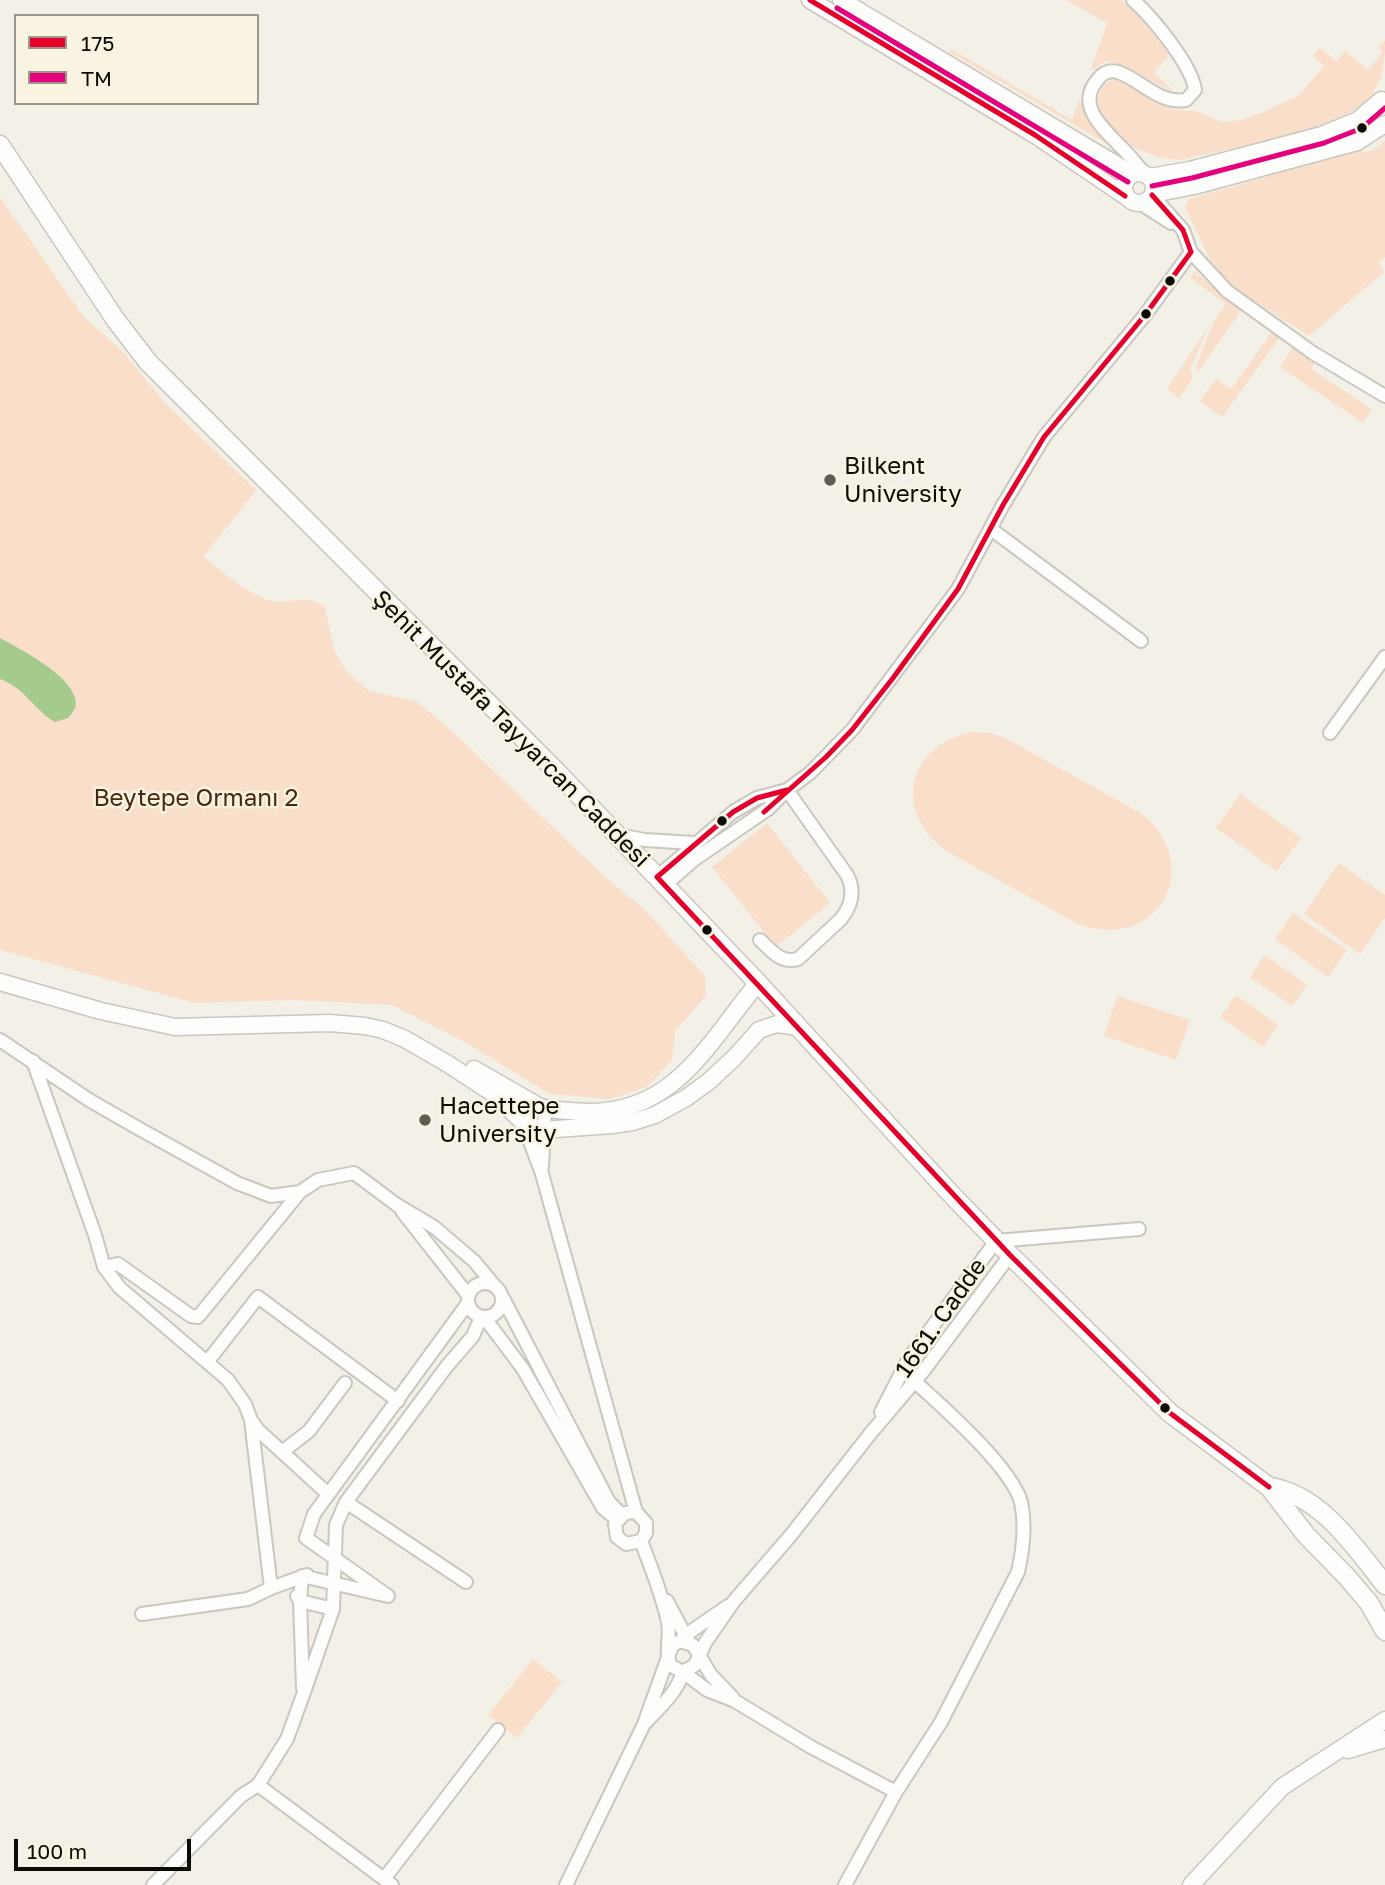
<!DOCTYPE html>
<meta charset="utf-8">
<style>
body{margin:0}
#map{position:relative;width:1385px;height:1885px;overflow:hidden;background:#f3f0e7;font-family:"Golos Text",sans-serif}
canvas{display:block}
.legend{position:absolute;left:14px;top:14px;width:245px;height:91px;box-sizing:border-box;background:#f9f4e1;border:2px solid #9b9789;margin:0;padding:9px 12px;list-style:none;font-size:21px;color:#0d0b06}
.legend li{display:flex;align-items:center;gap:14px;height:35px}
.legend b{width:35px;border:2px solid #9b9789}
.scale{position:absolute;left:14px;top:1839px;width:177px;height:32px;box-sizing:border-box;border:4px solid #0d0b06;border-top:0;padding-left:9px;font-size:21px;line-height:24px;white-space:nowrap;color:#0d0b06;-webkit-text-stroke:5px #f9f4e1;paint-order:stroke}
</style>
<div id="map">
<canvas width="1385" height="1885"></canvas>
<ul class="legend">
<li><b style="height:9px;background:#e4002b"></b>175</li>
<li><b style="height:9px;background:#e5007d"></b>TM</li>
</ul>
<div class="scale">100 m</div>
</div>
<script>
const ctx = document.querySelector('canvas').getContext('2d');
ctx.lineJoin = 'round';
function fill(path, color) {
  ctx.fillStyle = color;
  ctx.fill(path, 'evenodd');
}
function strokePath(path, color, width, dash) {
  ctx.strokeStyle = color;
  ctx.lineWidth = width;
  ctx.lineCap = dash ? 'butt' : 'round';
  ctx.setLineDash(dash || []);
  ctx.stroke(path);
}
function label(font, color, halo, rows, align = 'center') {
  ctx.font = font + ' "Golos Text",sans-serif';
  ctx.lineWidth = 5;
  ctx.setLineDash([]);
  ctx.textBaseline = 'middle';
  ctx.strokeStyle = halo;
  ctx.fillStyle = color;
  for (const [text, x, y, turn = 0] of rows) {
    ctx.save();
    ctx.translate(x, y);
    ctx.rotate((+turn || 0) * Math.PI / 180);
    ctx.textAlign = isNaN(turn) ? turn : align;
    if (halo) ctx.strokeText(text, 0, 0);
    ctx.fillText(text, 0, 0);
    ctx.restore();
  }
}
fill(new Path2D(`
 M 1066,0 L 1122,0 L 1140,17 L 1169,55 L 1154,73 L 1174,91 C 1150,83 1131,64 1105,61 L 1090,72 L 1107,23 Z
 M 1385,40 C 1385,60 1384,79 1370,96 C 1341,132 1226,149 1179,160 L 1157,157 L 1133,147 L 1117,133 L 1103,118 L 1098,103 L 1100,91 L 1105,84 L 1112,80 L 1121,79 L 1164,106 L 1174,110 L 1196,111 L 1221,122 L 1242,120 L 1259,114 L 1298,96 L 1324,66 L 1313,56 L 1320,48 L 1336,61 L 1345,51 L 1368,70 L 1383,52 L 1378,48 Z
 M 953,50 L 1072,120 L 1079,101 L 1083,102 L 1090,123 L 1114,148 L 948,51 Z
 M 1383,141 L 1385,141 L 1385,257 L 1378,263 L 1384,272 L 1309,336 L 1239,291 L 1213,266 L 1185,207 L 1189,199 L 1357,151 L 1368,152 L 1380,146 Z
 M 0,197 L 83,316 L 124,353 L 165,403 L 256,490 L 204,556 C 215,568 257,600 272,601 C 294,604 306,593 325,607 L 334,650 L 346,671 L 369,691 L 418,702 L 456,735 L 604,876 L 645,910 L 705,976 L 706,996 L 675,1031 L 672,1060 L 647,1087 L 610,1099 L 550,1094 L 463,1041 L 392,1005 L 294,1000 L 195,1003 L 0,950 Z
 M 1194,271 L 1241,311 L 1198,372 L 1196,367 L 1214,321 L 1226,304 L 1191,278 Z
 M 1209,326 L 1190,369 L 1193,378 L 1179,398 L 1167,389 Z
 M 1273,331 L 1280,337 L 1222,417 L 1200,401 L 1216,379 L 1231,389 Z
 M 1294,346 L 1316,361 L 1311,369 L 1372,409 L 1363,423 L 1280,367 Z
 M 975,732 L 991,733 L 1007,739 L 1139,812 C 1208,863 1158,954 1078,924 L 946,851 C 891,810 908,742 975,732 Z
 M 1240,794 L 1301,838 L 1277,871 L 1216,828 Z
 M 767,823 L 830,903 L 776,947 L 712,867 Z
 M 1339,863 L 1385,895 L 1385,918 L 1360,954 L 1304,914 Z
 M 1293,913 L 1347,950 L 1328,977 L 1275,939 Z
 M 1265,955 L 1307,985 L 1292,1006 L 1250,977 Z
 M 1236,995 L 1278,1025 L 1263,1047 L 1220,1017 Z
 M 1117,996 L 1190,1020 L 1176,1060 L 1104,1036 Z
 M 533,1659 L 562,1682 L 517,1738 L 488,1715 Z`), '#f9deca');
fill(new Path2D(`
 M 0,638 C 20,649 69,674 75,698 C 78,706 73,712 68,718 L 55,722 C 34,710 24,687 0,679 Z`), '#a5ca8d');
const minor = new Path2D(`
 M 1133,0 C 1152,17 1192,65 1195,90 L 1186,100 C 1158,104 1143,81 1118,72 C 1111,70 1104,72 1099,78 C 1075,104 1101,126 1119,145 C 1128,153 1136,164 1144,173
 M 1152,195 L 1183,230 L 1191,252 L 1227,291 L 1313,353 L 1385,396
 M 1140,203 L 1171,223
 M 991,529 L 1141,641
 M 1330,733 L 1385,657
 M 618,835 L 645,840 L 694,843
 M 657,877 L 733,812 L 757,798 L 787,790
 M 665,885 L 695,859 L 768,809 L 787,790 L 810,773 L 852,730 L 958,589 L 1003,505 L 1044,437 L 1145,315 L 1191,252
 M 760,940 C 772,951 781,964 798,959 L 841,919 C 852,905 855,890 847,875 L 787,790
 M 0,1040 L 89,1100 L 136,1127 L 237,1183 L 271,1196 L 300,1192 L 318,1180 L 354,1173 L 397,1205 L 434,1227 L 474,1261 L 494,1285
 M 33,1061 L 95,1235 L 104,1267 L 120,1288 L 228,1380 L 245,1404 L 251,1420 L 271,1588
 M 532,1102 L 523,1123 L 542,1174 L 636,1512 L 646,1523 L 646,1533 L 641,1541 L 626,1544 L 617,1537 L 615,1524 L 625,1513 L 636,1512
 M 542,1167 L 545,1108
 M 402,1211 L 468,1295
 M 104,1267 L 118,1264 L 191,1316 L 198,1317 L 300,1192
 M468 1300a17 17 0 1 1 34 0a17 17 0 1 1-34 0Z
 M 503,1298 L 609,1502 L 622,1515
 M 484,1317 L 523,1369 L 603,1508 L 615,1518
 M 208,1361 L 258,1297 L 398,1401
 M 881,1412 L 909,1358 L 996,1241 L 1139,1229
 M 251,1420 L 258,1430 L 327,1493
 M 282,1452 L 309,1431 L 345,1383
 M 346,1502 L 466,1582
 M 641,1541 C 651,1567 662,1594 668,1622 C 671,1636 664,1652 671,1666 L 683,1672 L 707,1690 L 735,1701 L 811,1747 L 896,1792
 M 297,1596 L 300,1601 L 333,1609
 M 667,1601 L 683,1631 L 685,1641
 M 142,1614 L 248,1599 L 271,1588 L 307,1575
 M 685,1641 L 690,1632 L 728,1606
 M 303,1688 L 300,1601 L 302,1576 L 388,1596 L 306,1538 L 314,1514 L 468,1303
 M 644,1724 C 659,1708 677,1693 683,1672 L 695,1665 L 705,1643 L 734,1601 L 791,1535 L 870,1434 L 925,1369 L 1010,1255
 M 258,1785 L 392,1885
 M 384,1879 L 498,1730
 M 153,1885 L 241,1796 L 258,1785 L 287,1739 L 303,1695 L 333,1609 L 336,1525 L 346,1502 L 447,1366 L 473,1336 L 481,1317
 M 566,1885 L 644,1724 L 672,1646 L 680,1641 L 693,1645 L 711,1675 L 733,1698
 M 845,1885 L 896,1792 L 941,1722 L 1018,1572 C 1023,1550 1026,1525 1021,1502 C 1011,1465 933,1398 902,1370`);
const tertiary = new Path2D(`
 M 810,0 L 1035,135 L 1125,196
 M 841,0 L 1132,174
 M1124 188a15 15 0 1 1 30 0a15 15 0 1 1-30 0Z
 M 1150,177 L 1190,170 L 1322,135 L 1358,120 L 1381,100
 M 1153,194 L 1194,186 L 1357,142 L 1385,124
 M 0,982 L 101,1011 L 175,1027 L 330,1023 L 365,1026 L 383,1030 L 405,1039 L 448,1064 L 491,1092 L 527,1126 L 542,1130 L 612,1125 L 633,1122 L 655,1115 L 686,1098 L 708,1082 L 734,1058 L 759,1030 L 777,1024 L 799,1027
 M 474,1069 L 540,1107 C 555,1111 572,1111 588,1112 C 676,1113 709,1041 758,983
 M 1348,1750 L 1385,1739
 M 1191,1885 L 1282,1787 L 1385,1720`);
const secondary = new Path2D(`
 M 0,145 L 115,319 L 148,362 L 556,771 L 758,983 L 950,1193 L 1010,1255 L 1170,1413 L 1269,1487 L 1306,1535 L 1347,1577 L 1369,1603 L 1385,1631
 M 1269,1487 C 1320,1494 1355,1547 1385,1585`);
strokePath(minor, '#c9c7bf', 16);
strokePath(tertiary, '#c9c7bf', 19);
strokePath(secondary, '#c9c7bf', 21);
strokePath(minor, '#fdfdfb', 12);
strokePath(tertiary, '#fdfdfb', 16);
strokePath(secondary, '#fdfdfb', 18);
strokePath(new Path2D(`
 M 810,0 L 1035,135 L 1125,196
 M 787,790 L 757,798 L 733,812 L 657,877 L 1010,1255 L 1170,1413 L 1269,1487
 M 764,812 L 826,757 L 852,730 L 893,678 L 958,589 L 1003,505 L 1044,437 L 1145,315 L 1191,252 L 1183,230 L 1152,195`), '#e4002b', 5);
strokePath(new Path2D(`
 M 837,8 L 1128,182
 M 1152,186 L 1192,178 L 1324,143 L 1362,128 L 1385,108`), '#e5007d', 5);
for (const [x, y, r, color] of [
 [1362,128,6,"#0d0b06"],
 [1170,281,6,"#0d0b06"],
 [1146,314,6,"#0d0b06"],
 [830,480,7,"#5e5b55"],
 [722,821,6,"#0d0b06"],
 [707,930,6,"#0d0b06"],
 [425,1120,7,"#5e5b55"],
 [1165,1408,6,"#0d0b06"]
]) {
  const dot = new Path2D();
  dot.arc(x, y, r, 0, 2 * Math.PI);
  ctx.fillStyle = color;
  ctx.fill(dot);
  strokePath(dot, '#f9f4e1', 2.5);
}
label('24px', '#0d0b06', '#f9f4e1', [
 ["Bilkent",844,466],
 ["University",844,494],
 ["Hacettepe",439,1106],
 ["University",439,1134]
], 'left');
label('24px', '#0d0b06', '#f9f4e1', [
 ["Şehit Mustafa Tayyarcan Caddesi",511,729,45],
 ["1661. Cadde",941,1318,-55]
]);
label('24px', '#4a270f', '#f9f4e1', [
 ["Beytepe Ormanı 2",196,798]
]);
</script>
